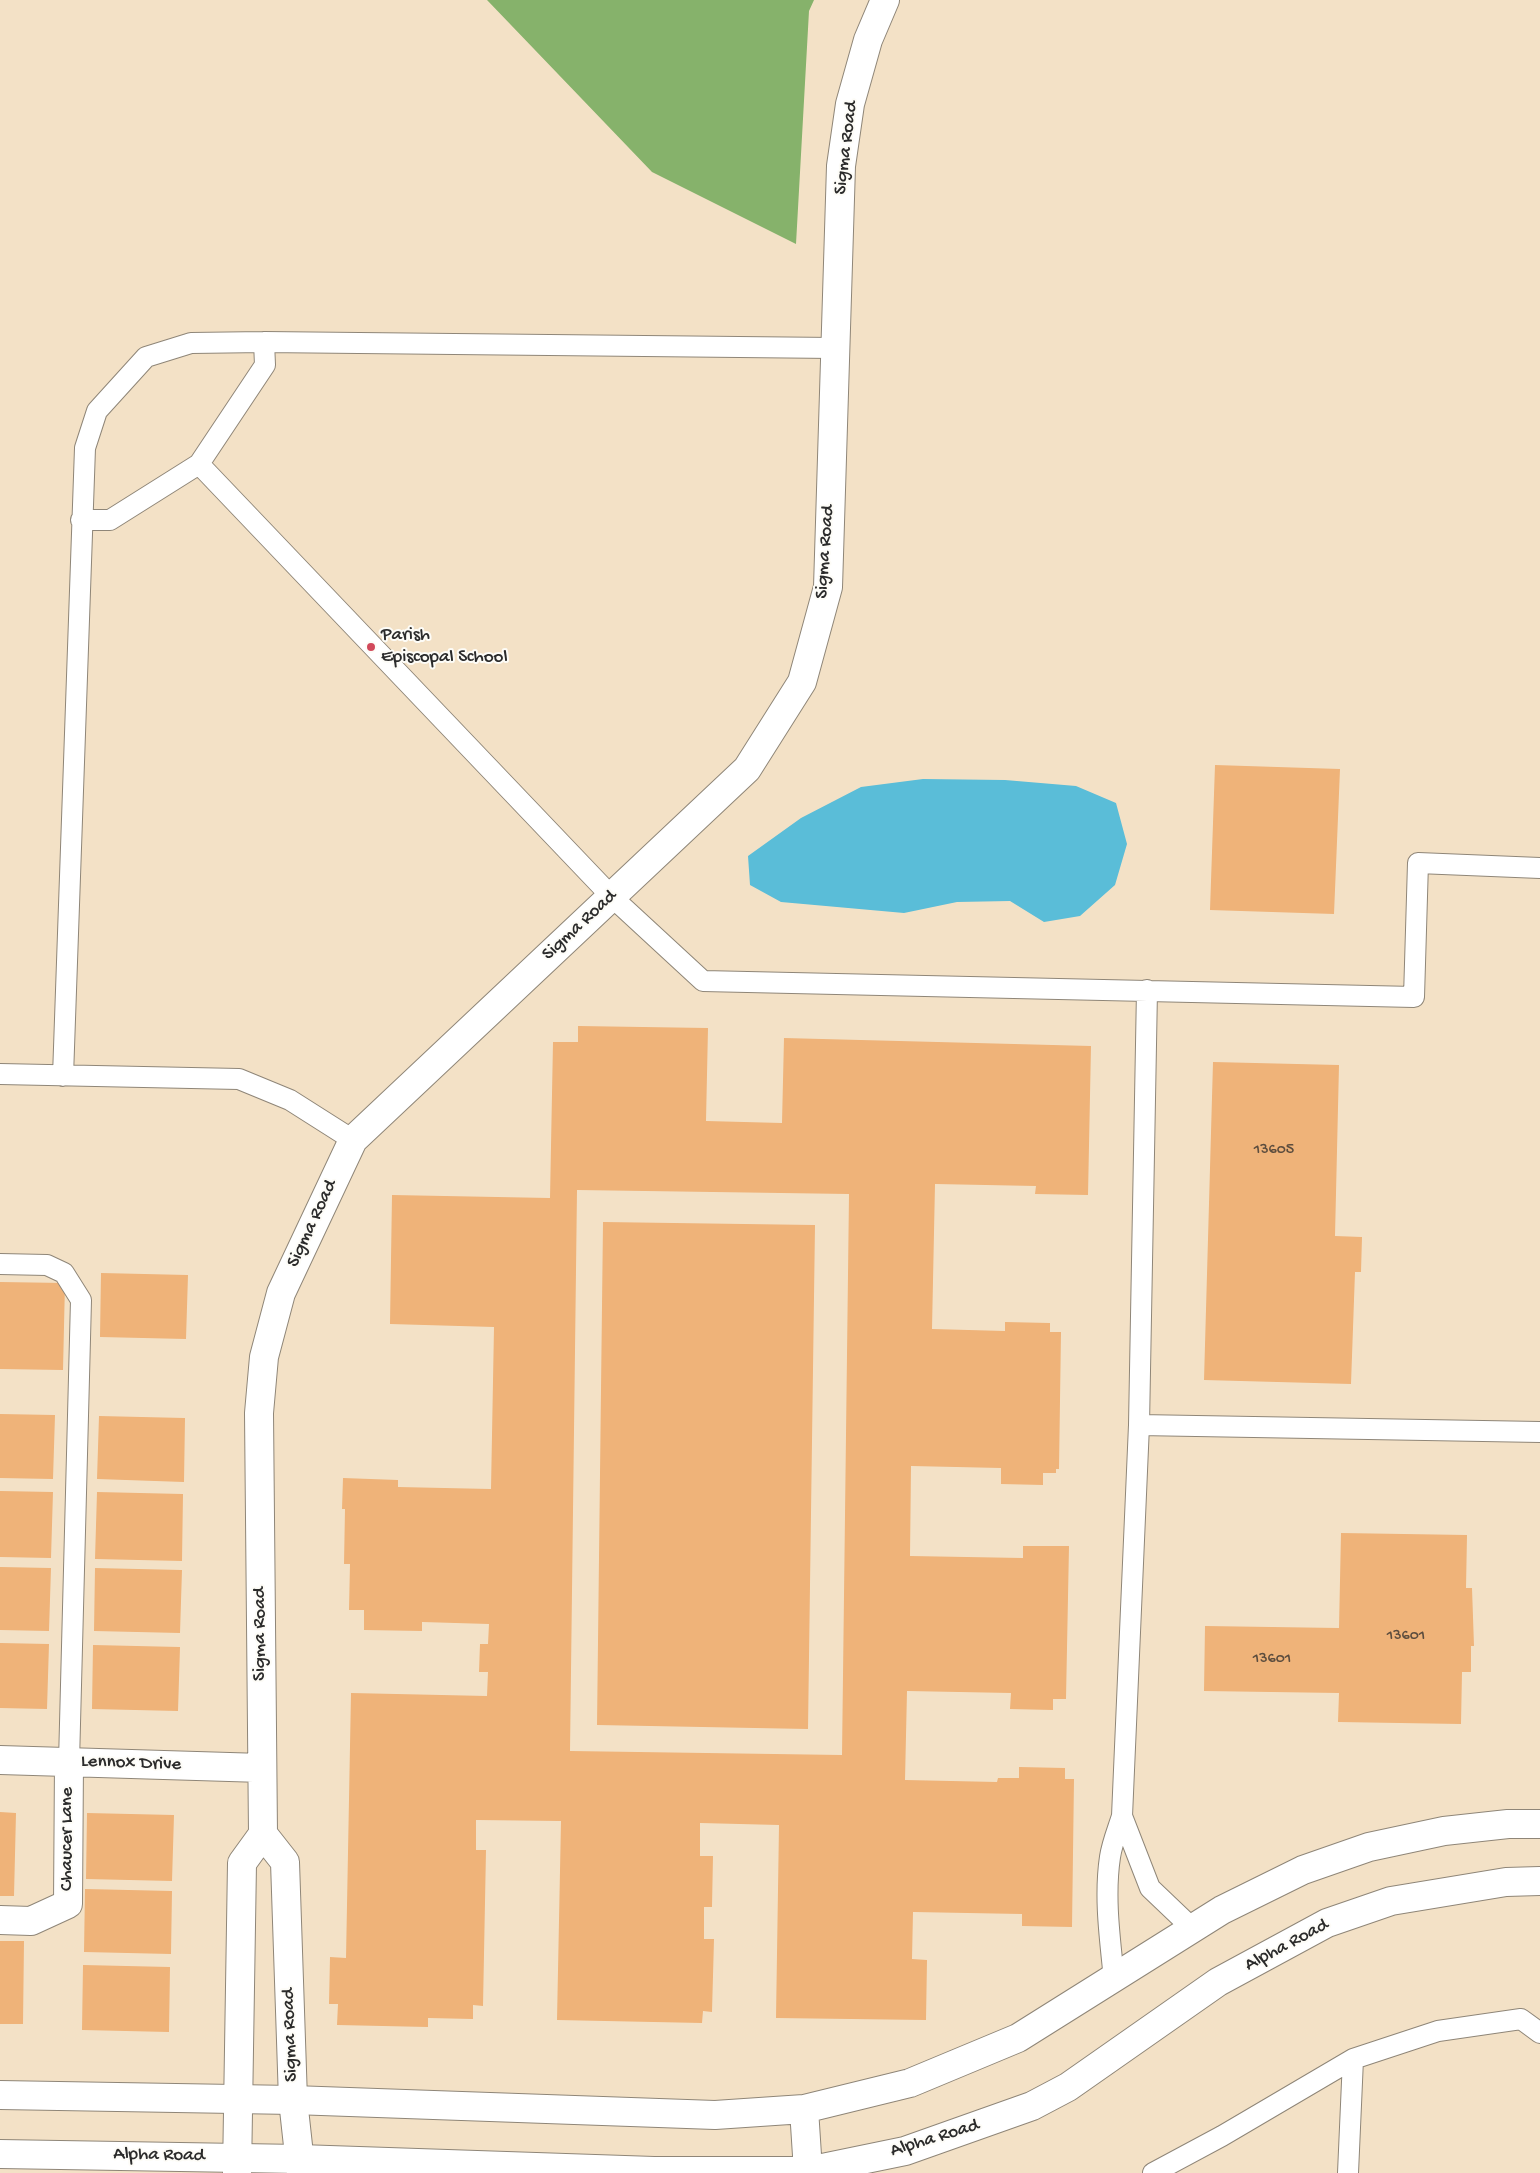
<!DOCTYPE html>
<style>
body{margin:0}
canvas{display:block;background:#f3e1c6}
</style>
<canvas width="1540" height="2173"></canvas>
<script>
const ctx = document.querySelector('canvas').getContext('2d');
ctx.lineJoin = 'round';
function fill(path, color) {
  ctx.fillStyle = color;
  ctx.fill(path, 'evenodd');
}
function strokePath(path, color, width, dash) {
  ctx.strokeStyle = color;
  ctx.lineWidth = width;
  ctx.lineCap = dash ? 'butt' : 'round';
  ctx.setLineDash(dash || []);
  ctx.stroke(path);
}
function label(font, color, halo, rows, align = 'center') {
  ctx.font = font + ' "Gochi Hand",sans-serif';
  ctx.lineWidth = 4;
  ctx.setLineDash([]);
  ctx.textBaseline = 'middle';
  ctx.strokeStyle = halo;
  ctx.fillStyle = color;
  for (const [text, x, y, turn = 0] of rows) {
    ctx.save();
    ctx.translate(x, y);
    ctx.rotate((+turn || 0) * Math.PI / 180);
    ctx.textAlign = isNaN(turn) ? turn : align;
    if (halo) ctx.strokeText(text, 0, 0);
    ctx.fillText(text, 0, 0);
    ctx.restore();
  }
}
fill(new Path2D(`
 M 487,0 L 814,0 L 809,11 L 796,244 L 652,172 Z`), '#86b26b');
fill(new Path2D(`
 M 923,779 L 1005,780 L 1076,786 L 1116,803 L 1127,844 L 1115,885 L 1080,916 L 1044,922 L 1010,901 L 957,902 L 904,913 L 781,902 L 750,885 L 748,856 L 801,818 L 861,787 Z`), '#5abdd8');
fill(new Path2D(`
 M 1215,765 L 1340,769 L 1334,914 L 1210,910 Z
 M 578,1026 L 708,1028 L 706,1121 L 782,1123 L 784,1038 L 1091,1046 L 1088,1195 L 1035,1194 L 1036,1186 L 935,1184 L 932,1329 L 1005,1331 L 1005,1322 L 1050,1323 L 1050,1332 L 1061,1332 L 1059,1469 L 1056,1469 L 1056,1473 L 1043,1473 L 1043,1485 L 1001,1484 L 1001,1468 L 911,1466 L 910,1556 L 1023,1558 L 1023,1546 L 1069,1546 L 1066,1699 L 1053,1699 L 1053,1710 L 1010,1709 L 1011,1693 L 907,1691 L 905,1780 L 997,1782 L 998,1778 L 1019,1778 L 1019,1767 L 1065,1768 L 1065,1779 L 1074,1779 L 1072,1927 L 1022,1926 L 1022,1914 L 913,1912 L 912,1959 L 927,1960 L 926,2020 L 776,2018 L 779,1825 L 700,1823 L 700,1856 L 713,1856 L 712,1907 L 704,1907 L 704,1939 L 714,1939 L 712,2012 L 703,2011 L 702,2023 L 557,2020 L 561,1821 L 476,1820 L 476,1850 L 486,1850 L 483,2006 L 473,2005 L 473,2019 L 428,2018 L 428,2027 L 337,2025 L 338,2004 L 329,2004 L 330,1957 L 346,1958 L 351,1693 L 487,1696 L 488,1672 L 479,1672 L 480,1644 L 488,1644 L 489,1624 L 422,1622 L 422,1631 L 364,1630 L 364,1610 L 349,1610 L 350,1564 L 344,1564 L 345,1509 L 342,1509 L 343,1478 L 398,1480 L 398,1487 L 491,1489 L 494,1327 L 390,1324 L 392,1195 L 550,1198 L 553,1042 L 578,1042 ZM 577,1190 L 849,1194 L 842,1755 L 570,1751 Z
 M 1213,1062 L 1339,1065 L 1335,1236 L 1362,1237 L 1361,1272 L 1355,1272 L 1351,1384 L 1204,1380 Z
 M 603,1222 L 815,1225 L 808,1729 L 597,1725 Z
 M 101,1273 L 188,1275 L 186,1339 L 100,1337 Z
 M 0,1282 L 65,1283 L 63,1370 L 0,1369 Z
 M 0,1414 L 55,1415 L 53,1479 L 0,1478 Z
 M 99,1416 L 185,1418 L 184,1482 L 97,1479 Z
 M 0,1491 L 53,1492 L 51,1558 L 0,1557 Z
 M 97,1492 L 183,1494 L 182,1561 L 95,1559 Z
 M 1341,1533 L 1467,1535 L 1466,1588 L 1472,1588 L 1474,1646 L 1471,1646 L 1471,1672 L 1462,1672 L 1461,1724 L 1338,1722 L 1339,1693 L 1204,1691 L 1205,1626 L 1339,1628 Z
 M 0,1567 L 51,1568 L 49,1631 L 0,1630 Z
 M 95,1568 L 182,1570 L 180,1633 L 94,1631 Z
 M 0,1643 L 49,1644 L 47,1709 L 0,1708 Z
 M 93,1645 L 180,1647 L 178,1711 L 92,1709 Z
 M 0,1812 L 16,1813 L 14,1896 L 0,1896 Z
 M 87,1813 L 174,1815 L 172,1881 L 86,1879 Z
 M 85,1889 L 172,1891 L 171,1954 L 84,1952 Z
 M 0,1941 L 24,1941 L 23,2024 L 0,2024 Z
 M 83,1965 L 170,1967 L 169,2032 L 82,2030 Z`), '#efb379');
const service = new Path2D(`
 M 199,464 L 612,897 L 703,981 L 1414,997 L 1418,863 L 1540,868
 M 81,520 L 110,520 L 199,464 L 265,365 L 264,342
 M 0,1074 L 239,1079 L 290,1100 L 353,1140
 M 63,1076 L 85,448 L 97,411 L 146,357 L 191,343 L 264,342 L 834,348
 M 0,1264 L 47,1265 L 64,1273 L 81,1300 L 69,1762
 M 1139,1425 L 1540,1432
 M 1122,1816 L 1150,1888 L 1193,1929
 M 1114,1979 C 1110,1939 1104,1897 1110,1857 C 1112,1843 1118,1829 1122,1816 L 1139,1425 L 1147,990
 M 1153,2173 L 1222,2136 L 1353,2059 L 1438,2031 L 1521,2019 L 1540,2033
 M 1348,2173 L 1353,2059`);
const minor = new Path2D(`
 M 0,1760 L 262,1768
 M 263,1834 L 285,1862 L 293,2100 L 301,2173
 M 0,1920 L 31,1921 L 68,1904 L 69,1762
 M 237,2173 L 242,1863 L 263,1834 L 259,1413 L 264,1357 L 281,1293 L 353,1140 L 747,769 L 802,682 L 828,587 L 841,166 L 850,104 L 868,40 L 885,0`);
const tertiary = new Path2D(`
 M 0,2095 L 293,2100 L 715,2115 L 804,2109 L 910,2083 L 1018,2038 L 1222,1910 L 1303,1870 L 1369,1847 L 1444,1831 L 1508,1824 L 1540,1824
 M 804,2109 L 808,2171
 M 0,2154 L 300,2159 L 654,2171 L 808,2171 L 905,2151 L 1032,2106 L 1068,2087 L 1218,1982 L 1327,1923 L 1391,1901 L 1506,1882 L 1540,1881`);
strokePath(service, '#8f8678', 22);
strokePath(minor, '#8f8678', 30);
strokePath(tertiary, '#8f8678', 30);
strokePath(service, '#fff', 20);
strokePath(minor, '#fff', 28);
strokePath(tertiary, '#fff', 28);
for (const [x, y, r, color] of [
 [371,647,5,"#d1495b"]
]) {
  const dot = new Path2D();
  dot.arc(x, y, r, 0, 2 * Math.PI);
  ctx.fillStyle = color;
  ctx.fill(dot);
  strokePath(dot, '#fdfcf7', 2);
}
label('16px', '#5c4d3e', null, [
 ["13605",1274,1151],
 ["13601",1406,1637],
 ["13601",1272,1660]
]);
label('19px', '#2b2b2b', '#fdfcf7', [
 ["Sigma Road",847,148,-83],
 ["Sigma Road",826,552,-86],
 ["Sigma Road",580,926,-43],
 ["Sigma Road",313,1224,-65],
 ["Sigma Road",261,1634,-90],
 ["Lennox Drive",131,1764,2],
 ["Chaucer Lane",68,1839,-90],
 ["Alpha Road",1287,1946,-28],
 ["Sigma Road",291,2035,-92],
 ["Alpha Road",935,2139,-17],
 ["Alpha Road",159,2156,1]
]);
label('19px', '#2b2b2b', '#fdfcf7', [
 ["Parish",381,636],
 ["Episcopal School",381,658]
], 'left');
</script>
